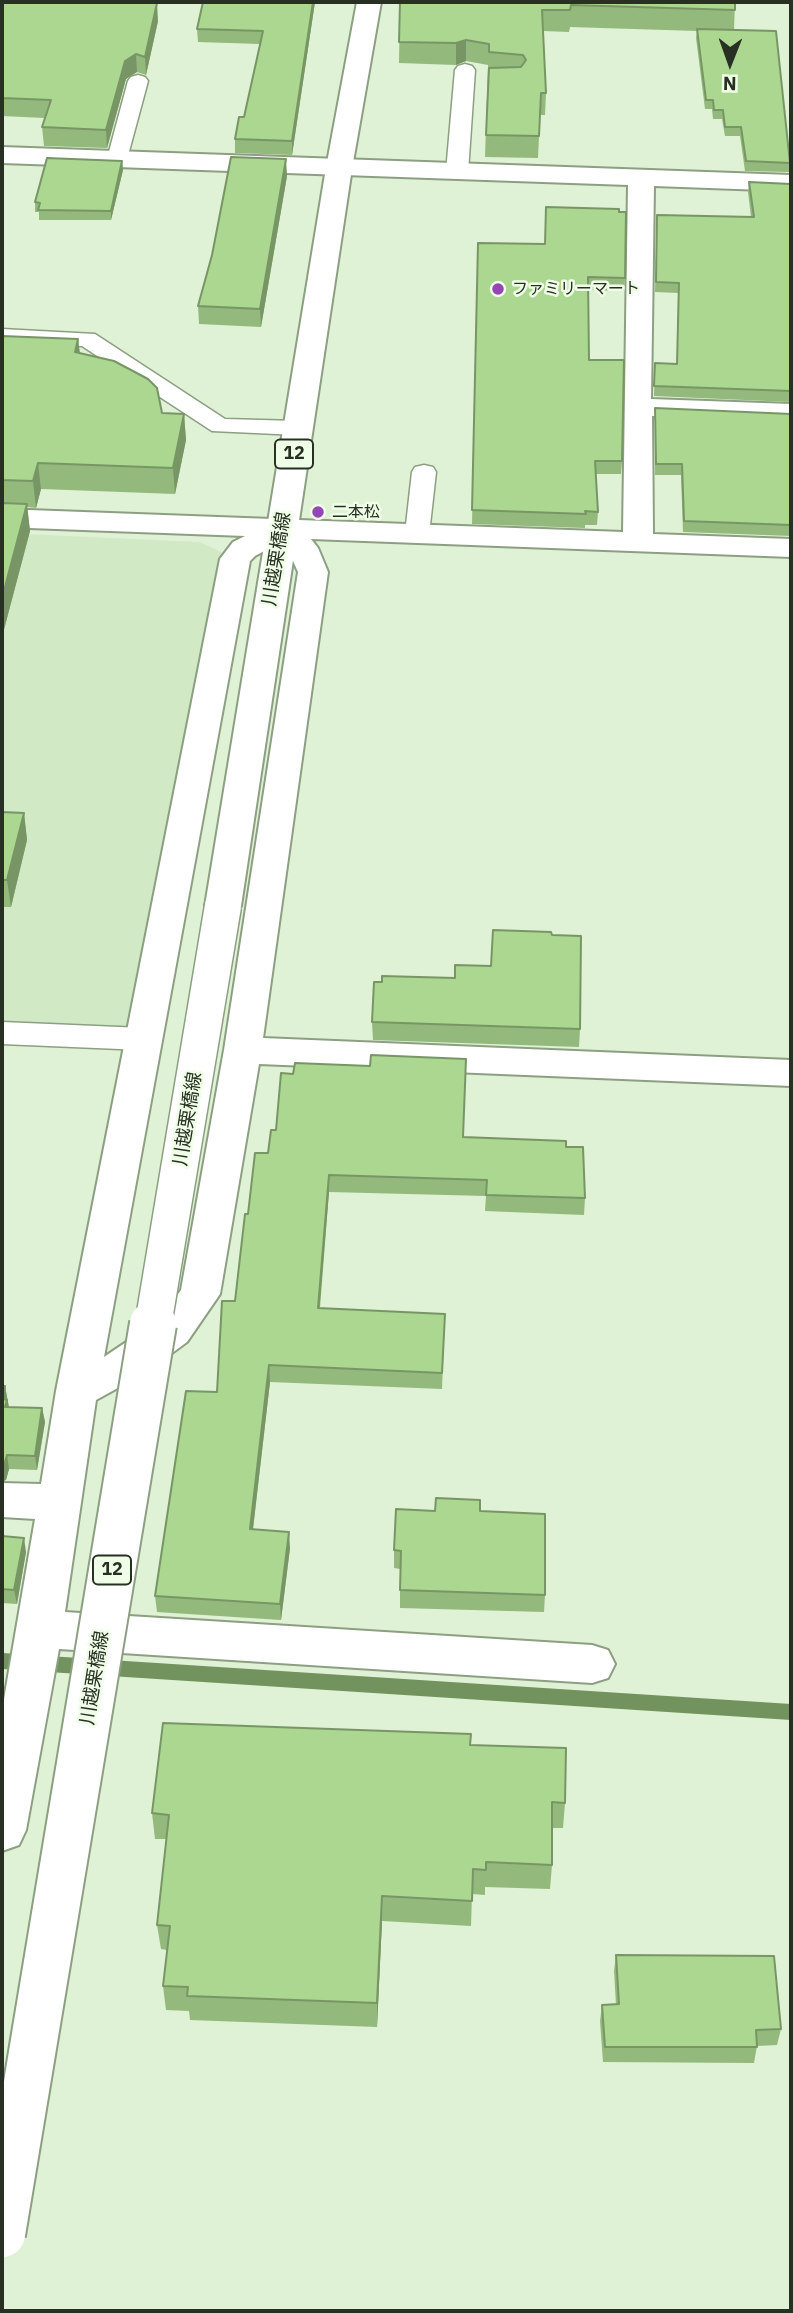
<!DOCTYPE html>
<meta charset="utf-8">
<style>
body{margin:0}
#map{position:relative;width:793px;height:2313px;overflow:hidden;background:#dff2d5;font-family:"IBM Plex Sans",sans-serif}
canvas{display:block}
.frame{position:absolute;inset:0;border:4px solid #282f23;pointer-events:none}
.north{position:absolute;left:695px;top:28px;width:70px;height:70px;-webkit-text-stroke:5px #effee6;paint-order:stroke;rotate:181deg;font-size:19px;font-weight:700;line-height:28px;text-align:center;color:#282f23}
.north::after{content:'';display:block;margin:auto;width:24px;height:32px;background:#282f23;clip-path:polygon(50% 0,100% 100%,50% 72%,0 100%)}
</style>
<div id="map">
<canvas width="793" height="2313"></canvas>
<div class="frame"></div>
<div class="north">N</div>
</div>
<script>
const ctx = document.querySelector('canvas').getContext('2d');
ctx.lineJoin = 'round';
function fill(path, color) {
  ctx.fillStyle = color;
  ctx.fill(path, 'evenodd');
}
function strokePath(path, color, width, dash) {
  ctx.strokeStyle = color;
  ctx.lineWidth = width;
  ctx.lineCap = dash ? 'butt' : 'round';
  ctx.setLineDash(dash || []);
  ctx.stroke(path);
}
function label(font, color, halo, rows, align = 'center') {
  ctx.font = font + ' "IBM Plex Sans","Noto Sans JP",sans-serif';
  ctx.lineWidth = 5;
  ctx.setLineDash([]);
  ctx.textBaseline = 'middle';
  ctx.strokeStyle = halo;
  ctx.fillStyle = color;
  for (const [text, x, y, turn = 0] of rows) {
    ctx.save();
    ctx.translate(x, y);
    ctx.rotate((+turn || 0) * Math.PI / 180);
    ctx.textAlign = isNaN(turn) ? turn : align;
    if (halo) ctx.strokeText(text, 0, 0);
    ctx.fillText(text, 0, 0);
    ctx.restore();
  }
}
fill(new Path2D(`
 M 2,533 L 200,542 L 223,553 L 131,1030 L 2,1025 Z`), '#d2e9c5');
fill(new Path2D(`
 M 2,1653 L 791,1704 L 791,1720 L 2,1669 Z`), '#72925e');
const service = new Path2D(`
 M 465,64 L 472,66 L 475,70 L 468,172 L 464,176 L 450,176 L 446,172 L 455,70 L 458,66 Z
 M 138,75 L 145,77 L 148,81 L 127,159 L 124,163 L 110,163 L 107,159 L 128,81 L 131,77 Z
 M 2,329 L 95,334 L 225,419 L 298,421 L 306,423 L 310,428 L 306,433 L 298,435 L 212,431 L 82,346 L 2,343 Z
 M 424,465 L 433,467 L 436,472 L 429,534 L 426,539 L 417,541 L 408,539 L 405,534 L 412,472 L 415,467 Z
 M 2,1022 L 143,1028 L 154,1031 L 158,1039 L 154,1047 L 143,1050 L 2,1044 Z`);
const minor = new Path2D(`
 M 2,147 L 791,175 L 791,191 L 654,186 L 651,399 L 791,404 L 791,422 L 652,416 L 653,534 L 791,539 L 791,557 L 311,539 L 318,548 L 328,572 L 263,1038 L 791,1060 L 791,1086 L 259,1064 L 220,1294 L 187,1342 L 145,1373 L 96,1400 L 65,1612 L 592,1645 L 608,1650 L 615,1664 L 608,1678 L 592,1683 L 59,1649 L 26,1830 L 19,1845 L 2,1851 L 2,1711 L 35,1519 L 2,1517 L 2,1483 L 41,1484 L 56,1391 L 220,559 L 233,542 L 245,536 L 2,527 L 2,509 L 623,532 L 628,185 L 2,163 ZM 279,543 L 289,552 L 298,572 L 224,1050 L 181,1290 L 159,1320 L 104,1357 L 250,561 L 255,556 Z`);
const primary = new Path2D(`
 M 357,2 L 381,2 L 352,168 L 241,906 L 235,914 L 223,918 L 211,914 L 205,906 L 326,168 Z`);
strokePath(service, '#8d9f83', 3);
strokePath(minor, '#8d9f83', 4);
strokePath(primary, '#8d9f83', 4);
fill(service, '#fff');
fill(minor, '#fff');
fill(primary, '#fff');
const primaryBridgeFar1 = new Path2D(`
 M 153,1325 L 223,906`);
const primaryBridge = new Path2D(`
 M 2,2234 L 153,1324`);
strokePath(primaryBridgeFar1, '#8d9f83', 39, []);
strokePath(primaryBridge, '#8d9f83', 50, []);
strokePath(primaryBridgeFar1, '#fff', 36);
strokePath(primaryBridge, '#fff', 46);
fill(new Path2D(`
 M 2,2 L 158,21 L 146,75 L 137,72 L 126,79 L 107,148 L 44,146 L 42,127 L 45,118 L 2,116 Z
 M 315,2 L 292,155 L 235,153 L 235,139 L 244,117 L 260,44 L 198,42 L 197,29 Z
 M 400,2 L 735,2 L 734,30 L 790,163 L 789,172 L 745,171 L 740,136 L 725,136 L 722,119 L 713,119 L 712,109 L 705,109 L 696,38 L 697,31 L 570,27 L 569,32 L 543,31 L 546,93 L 545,115 L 540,115 L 538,158 L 485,157 L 488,65 L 466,61 L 456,65 L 399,63 Z
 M 122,161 L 123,170 L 111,220 L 39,220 L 39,212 L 35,212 L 35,202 Z
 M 287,176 L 261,327 L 199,324 L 198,306 Z
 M 749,182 L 791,184 L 791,402 L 654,396 L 655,363 L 677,364 L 678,293 L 655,292 L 657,215 L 751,217 L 748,192 Z
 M 478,243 L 625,278 L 624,291 L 588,290 L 589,360 L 622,461 L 621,474 L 596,474 L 598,512 L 597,525 L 585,525 L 585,528 L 472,524 Z
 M 2,336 L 78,339 L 80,353 L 162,413 L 184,414 L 186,440 L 175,494 L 41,489 L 36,508 L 27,507 L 30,531 L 2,637 Z
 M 655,408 L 791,414 L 791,536 L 683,532 L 681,475 L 655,475 Z
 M 2,812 L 24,813 L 27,840 L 11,907 L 3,907 L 2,910 Z
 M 552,935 L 580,1029 L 579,1047 L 373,1040 L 372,1022 L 455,978 L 491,966 Z
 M 463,1137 L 566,1147 L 585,1198 L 584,1215 L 485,1211 L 486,1196 L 329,1192 L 320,1308 L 445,1314 L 442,1389 L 270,1382 L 253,1530 L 290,1548 L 281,1620 L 157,1612 L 155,1596 L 217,1392 L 235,1301 L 248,1214 L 268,1153 Z
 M 5,1386 L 9,1407 L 42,1408 L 45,1422 L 37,1470 L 9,1469 L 6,1480 Z
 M 480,1511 L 545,1595 L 544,1612 L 400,1608 L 400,1569 L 394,1568 L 394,1550 Z
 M 2,1536 L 26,1552 L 17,1604 L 2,1603 Z
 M 471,1745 L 565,1803 L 563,1828 L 552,1828 L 552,1865 L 550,1889 L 485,1887 L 485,1895 L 472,1894 L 471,1926 L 382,1921 L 377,2027 L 190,2020 L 189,2011 L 166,2010 L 163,1986 L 167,1950 L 161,1949 L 157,1925 L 167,1839 L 155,1839 L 152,1813 Z
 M 616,1955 L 781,2029 L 777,2045 L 757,2046 L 754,2063 L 603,2062 L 600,2021 L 602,2005 L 616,2005 L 614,1971 Z`), '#93b97c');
fill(new Path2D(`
 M 313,2 L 315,2 L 292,155 L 292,141 Z
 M 157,3 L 158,21 L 146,75 L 145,57 Z
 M 466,40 L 466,61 L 456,65 L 456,43 Z
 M 136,54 L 137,72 L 126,79 L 107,148 L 106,130 L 125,61 Z
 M 286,159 L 287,176 L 261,327 L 260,309 Z
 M 122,161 L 123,170 L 111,220 L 111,211 Z
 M 78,339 L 81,365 L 75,352 Z
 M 184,414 L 186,440 L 175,494 L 173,468 Z
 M 38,463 L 41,489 L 36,508 L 33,481 Z
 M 27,504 L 30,531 L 2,637 L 2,598 Z
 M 24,813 L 27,840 L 11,907 L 7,880 Z
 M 329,1175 L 329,1192 L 318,1325 L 318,1308 Z
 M 269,1365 L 270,1382 L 251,1545 L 250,1529 Z
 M 5,1386 L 10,1414 L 5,1414 L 3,1399 Z
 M 42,1408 L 45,1422 L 37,1470 L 35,1456 Z
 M 7,1455 L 9,1469 L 6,1480 L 2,1482 L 2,1467 Z
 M 289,1532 L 290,1548 L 281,1620 L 280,1604 Z
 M 24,1538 L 26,1552 L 17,1604 L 14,1590 Z
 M 382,1896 L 382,1921 L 377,2027 L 377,2003 Z`), '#789665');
const building = new Path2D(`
 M 2,2 L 157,3 L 145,57 L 136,54 L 125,61 L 106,130 L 42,127 L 51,100 L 2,98 Z
 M 203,2 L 313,2 L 292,141 L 235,139 L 239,117 L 244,117 L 263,31 L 197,29 Z
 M 400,2 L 735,2 L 735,10 L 571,5 L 570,10 L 542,10 L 546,93 L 541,93 L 539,136 L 486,135 L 489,68 L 521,67 L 526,60 L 523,55 L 489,52 L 489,44 L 466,40 L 456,43 L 399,42 Z
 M 697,29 L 776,31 L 790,163 L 746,161 L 741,127 L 725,127 L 723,110 L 714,110 L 713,100 L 706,100 Z
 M 231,157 L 286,159 L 260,309 L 198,306 L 212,255 Z
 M 47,158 L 122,161 L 111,211 L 38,210 L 40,203 L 35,202 Z
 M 749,182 L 791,184 L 791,391 L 654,386 L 655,363 L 677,364 L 679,283 L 656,282 L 657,215 L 754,217 Z
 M 546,207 L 619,209 L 619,212 L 626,212 L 625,278 L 588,277 L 589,360 L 624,360 L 622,461 L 595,461 L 598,512 L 585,511 L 586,514 L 472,510 L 478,243 L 545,244 Z
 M 2,336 L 78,339 L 75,352 L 114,361 L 148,379 L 157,388 L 162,413 L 184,414 L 173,468 L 38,463 L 33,481 L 2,480 Z
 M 655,408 L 791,414 L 791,525 L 684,521 L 682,464 L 656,464 Z
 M 2,503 L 27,504 L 2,598 Z
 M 2,812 L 24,813 L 7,880 L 2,880 Z
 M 493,930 L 551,932 L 552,935 L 581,936 L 580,1029 L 372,1022 L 374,982 L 382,982 L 382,976 L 455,978 L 455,965 L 491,966 Z
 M 371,1055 L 466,1059 L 463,1137 L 566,1141 L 566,1147 L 583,1147 L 585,1198 L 486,1195 L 487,1180 L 329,1175 L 318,1308 L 445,1314 L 442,1373 L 269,1365 L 250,1529 L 289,1532 L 280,1604 L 155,1596 L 186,1391 L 217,1392 L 222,1301 L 235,1301 L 245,1214 L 248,1214 L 255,1153 L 268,1153 L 271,1130 L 276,1130 L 281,1073 L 293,1074 L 295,1063 L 370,1066 Z
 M 2,1386 L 5,1386 L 3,1399 L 7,1400 L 5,1407 L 42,1408 L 35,1456 L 7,1455 L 4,1466 L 2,1467 Z
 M 436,1498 L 480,1500 L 480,1511 L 545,1514 L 545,1595 L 400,1590 L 401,1551 L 394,1550 L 396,1509 L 435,1511 Z
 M 2,1536 L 24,1538 L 14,1590 L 2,1589 Z
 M 163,1723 L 471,1734 L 470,1745 L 566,1748 L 565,1803 L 552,1802 L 552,1865 L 486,1862 L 486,1870 L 473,1869 L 472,1901 L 382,1896 L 377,2003 L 187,1996 L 188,1987 L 163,1986 L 170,1926 L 157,1925 L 169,1815 L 152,1813 Z
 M 616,1955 L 774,1956 L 781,2029 L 756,2030 L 757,2047 L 605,2047 L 602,2005 L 619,2004 Z`);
fill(building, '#abd790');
strokePath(building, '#789665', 2);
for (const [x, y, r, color] of [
 [498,289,7,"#9546b6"],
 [318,512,7,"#9546b6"]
]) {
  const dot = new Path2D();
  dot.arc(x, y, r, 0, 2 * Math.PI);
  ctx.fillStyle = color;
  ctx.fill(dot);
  strokePath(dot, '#effee6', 2.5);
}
label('16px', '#282f23', '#effee6', [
 ["ファミリーマート",512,289],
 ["二本松",332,512]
], 'left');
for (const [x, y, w] of [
 [294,454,38],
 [112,1570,38]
]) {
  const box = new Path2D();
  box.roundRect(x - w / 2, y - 14.5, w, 29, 5);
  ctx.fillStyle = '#effee6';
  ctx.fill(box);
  strokePath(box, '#282f23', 2);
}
label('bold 18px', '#282f23', null, [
 ["12",294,454],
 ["12",112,1570]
]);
label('19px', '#282f23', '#effee6', [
 ["川越栗橋線",277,559,-81],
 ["川越栗橋線",188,1119,-81],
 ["川越栗橋線",95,1678,-81]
]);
</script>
